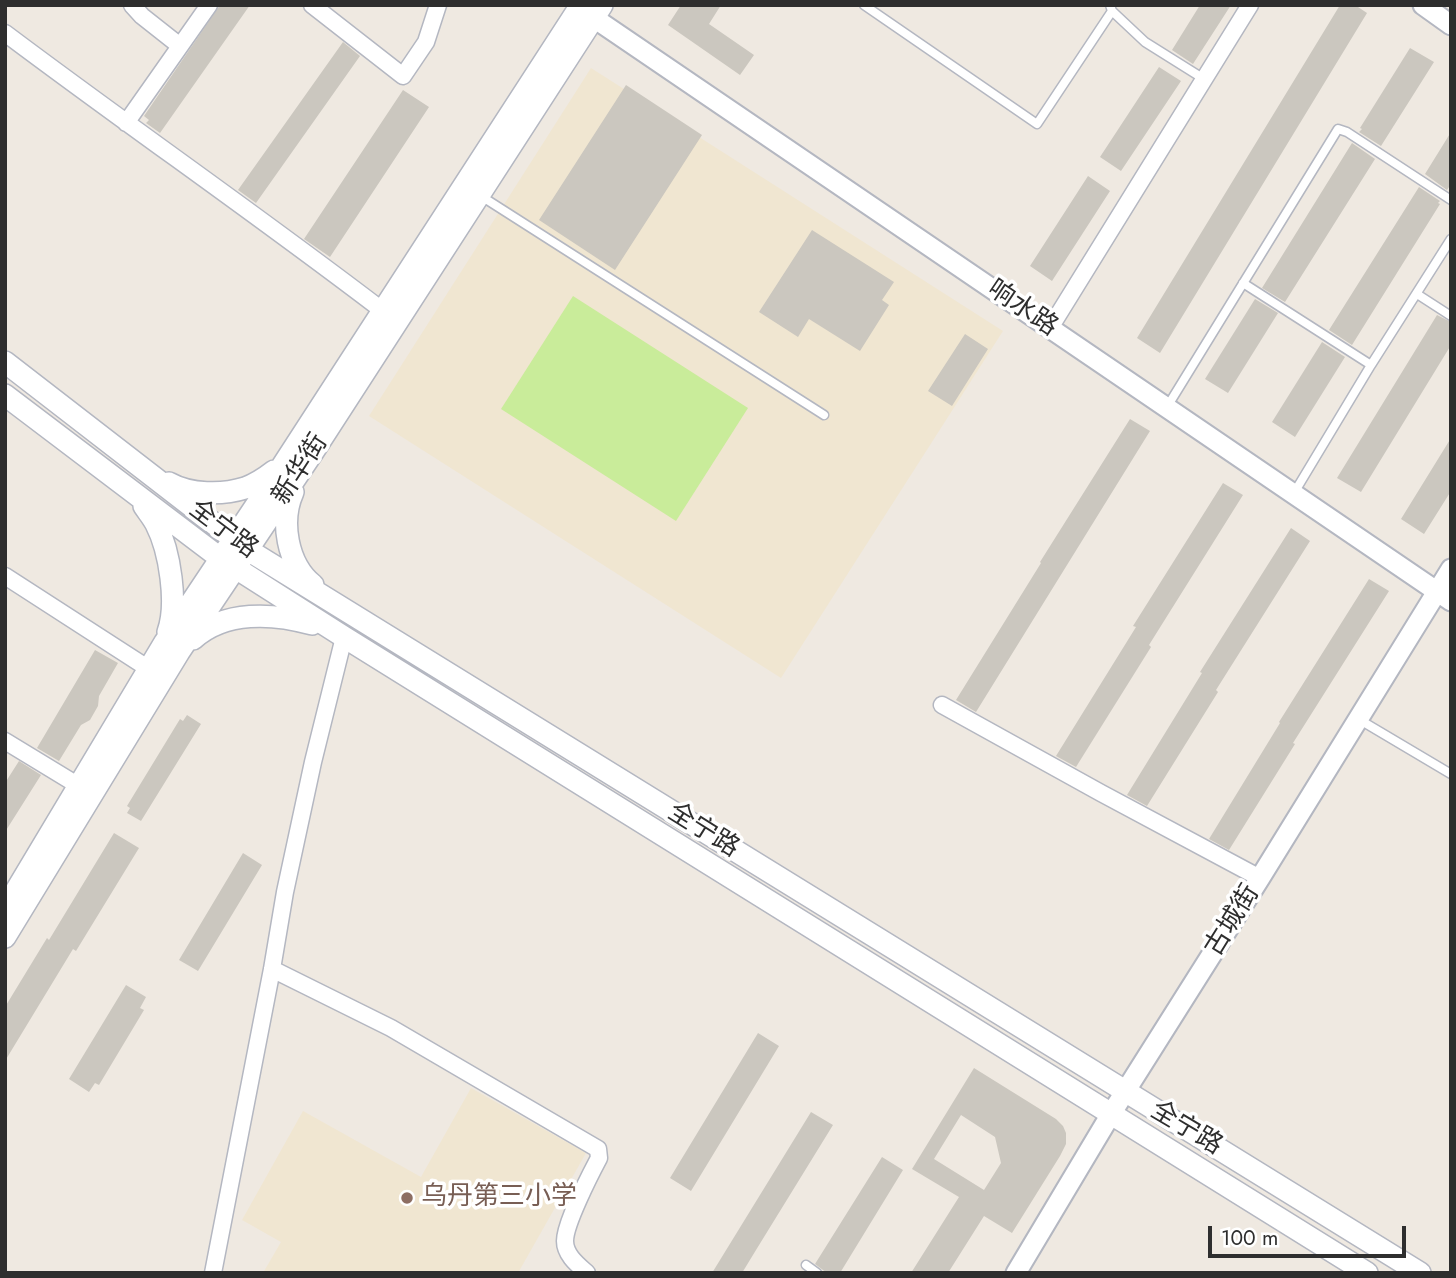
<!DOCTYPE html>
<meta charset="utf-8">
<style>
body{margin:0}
#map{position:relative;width:1456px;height:1278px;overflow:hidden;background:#efe9e1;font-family:Jost,sans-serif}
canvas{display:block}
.frame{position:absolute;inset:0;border:7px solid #2e2e2e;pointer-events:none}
.scale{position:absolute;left:1208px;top:1226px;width:198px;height:32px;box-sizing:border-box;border:4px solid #2e2e2e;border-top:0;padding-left:9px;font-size:21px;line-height:24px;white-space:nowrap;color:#2e2e2e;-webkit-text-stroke:5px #fff;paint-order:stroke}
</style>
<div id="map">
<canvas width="1456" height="1278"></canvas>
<div class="frame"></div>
<div class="scale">100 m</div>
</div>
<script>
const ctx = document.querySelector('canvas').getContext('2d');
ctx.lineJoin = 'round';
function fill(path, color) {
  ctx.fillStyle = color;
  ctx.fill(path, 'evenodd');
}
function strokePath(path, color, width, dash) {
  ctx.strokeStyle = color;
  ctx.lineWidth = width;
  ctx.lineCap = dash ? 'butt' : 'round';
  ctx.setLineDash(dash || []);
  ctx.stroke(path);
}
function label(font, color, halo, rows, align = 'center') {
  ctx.font = font + ' Jost,"Noto Sans SC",sans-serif';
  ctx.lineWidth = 7;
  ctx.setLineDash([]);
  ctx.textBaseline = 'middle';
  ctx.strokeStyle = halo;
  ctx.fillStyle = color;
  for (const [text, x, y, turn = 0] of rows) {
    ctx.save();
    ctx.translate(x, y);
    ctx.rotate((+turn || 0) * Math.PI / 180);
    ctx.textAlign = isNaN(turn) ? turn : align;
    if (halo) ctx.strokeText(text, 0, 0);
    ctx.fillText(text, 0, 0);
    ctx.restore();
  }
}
fill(new Path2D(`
 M 591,68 L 1003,331 L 781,678 L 369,416 Z
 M 471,1088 L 586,1153 L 518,1273 L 263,1273 L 281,1242 L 242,1220 L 303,1111 L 421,1177 Z`), '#f0e6d1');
fill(new Path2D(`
 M 573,296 L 748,408 L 676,521 L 501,409 Z`), '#c9ec9a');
fill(new Path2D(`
 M 220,5 L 250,5 L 160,133 L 146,123 L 149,120 L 144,116 Z
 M 681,5 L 721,5 L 709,24 L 754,55 L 740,75 L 668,25 Z
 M 1200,5 L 1231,5 L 1193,64 L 1172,50 Z
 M 1340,5 L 1355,5 L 1367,13 L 1160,353 L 1137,338 Z
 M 343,42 L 360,56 L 256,203 L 238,190 Z
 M 1410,48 L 1434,62 L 1381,146 L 1359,132 L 1362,129 L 1360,128 Z
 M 1159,67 L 1181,81 L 1121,171 L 1100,157 Z
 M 626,85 L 702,135 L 615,270 L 539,220 Z
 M 403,90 L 429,107 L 330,257 L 304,239 Z
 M 1451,132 L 1451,184 L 1447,190 L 1425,174 Z
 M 1352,143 L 1375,159 L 1285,302 L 1262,288 Z
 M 1088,176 L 1110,191 L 1052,281 L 1030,266 Z
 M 1419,187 L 1440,201 L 1438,203 L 1440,204 L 1352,345 L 1329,330 Z
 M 812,230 L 894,282 L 882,300 L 889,305 L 860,351 L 809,319 L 798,337 L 759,312 Z
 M 1255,299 L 1278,313 L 1228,393 L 1205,379 Z
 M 1437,315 L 1451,322 L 1451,345 L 1361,492 L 1337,478 Z
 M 965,334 L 988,349 L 952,406 L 928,391 Z
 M 1322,342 L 1345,357 L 1295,437 L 1272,422 Z
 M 1130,419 L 1150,431 L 976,712 L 956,700 L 1041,563 L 1040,562 Z
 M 1451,438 L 1451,491 L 1424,534 L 1401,519 Z
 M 1223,483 L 1243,495 L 1149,645 L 1151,647 L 1076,767 L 1056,756 L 1136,627 L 1133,626 Z
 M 1291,528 L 1310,541 L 1216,690 L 1218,692 L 1147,806 L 1127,795 L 1202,673 L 1200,672 Z
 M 1369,579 L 1389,591 L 1293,743 L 1295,744 L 1229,850 L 1209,839 L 1280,723 L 1279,722 Z
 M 95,650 L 118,663 L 99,696 L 98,706 L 90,720 L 81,725 L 59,761 L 37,748 Z
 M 187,715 L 201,724 L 141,821 L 127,813 L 130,808 L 127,806 L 180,719 L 183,721 Z
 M 19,761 L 41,775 L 5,832 L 5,783 Z
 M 114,833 L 139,848 L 76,951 L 73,949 L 5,1061 L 5,1007 L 47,938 L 49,940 Z
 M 243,853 L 262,865 L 198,971 L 179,960 Z
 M 126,985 L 146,997 L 140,1008 L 144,1010 L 99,1085 L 95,1083 L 89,1092 L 69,1079 Z
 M 758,1033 L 779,1046 L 691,1191 L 670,1178 Z
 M 974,1068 L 1056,1119 L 1063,1126 L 1066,1133 L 1066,1144 L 1060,1156 L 1012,1233 L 984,1216 L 948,1273 L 911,1273 L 959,1197 L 912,1169 ZM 961,1115 L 995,1137 L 1001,1163 L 984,1190 L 934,1159 Z
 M 811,1112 L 833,1125 L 756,1250 L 742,1273 L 712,1273 Z
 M 882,1157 L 903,1170 L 840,1273 L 827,1273 L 815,1264 Z`), '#cbc7bf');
const service = new Path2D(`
 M 864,5 L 1037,124 L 1112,11
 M 1110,5 L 1112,11 L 1145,42 L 1204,79
 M 481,196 L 824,415
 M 1243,283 L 1371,365
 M 1417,294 L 1451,316
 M 1167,407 L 1338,129 L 1347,132 L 1451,200
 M 1294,493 L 1371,365 L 1451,239
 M 1360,720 L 1451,774
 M 806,1265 L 817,1273`);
const minor = new Path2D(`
 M 132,5 L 142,16 L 180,46
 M 312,5 L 403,76 L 426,42 L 438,5
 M 5,33 C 130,127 259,216 383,311
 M 126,123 L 209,5
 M 1050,328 L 1250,5
 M 5,576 L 149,669
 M 942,705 L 1101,793 L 1260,878
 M 5,741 L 79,786
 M 272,969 L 391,1028 L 598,1149 L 599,1158 C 590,1175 565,1224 565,1241 C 565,1255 578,1265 587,1273
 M 213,1273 L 272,969 L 285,892 L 313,762 L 344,637`);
const tertiary = new Path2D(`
 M 1423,5 L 1451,25
 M 594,18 L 1451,601
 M 1016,1273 L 1111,1114 L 1260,878 L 1451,569`);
const secondary = new Path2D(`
 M 5,362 L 248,550 L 1420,1273
 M 5,395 L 220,558 L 344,637 L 1367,1273
 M 169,483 C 190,495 223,495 245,488 C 256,484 265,478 274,471
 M 293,492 C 280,521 287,564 313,585
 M 144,506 C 148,512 153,518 156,524 C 170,551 178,604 168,632
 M 193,639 C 225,610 273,613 312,624
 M 5,909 L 165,642 L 281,468 L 581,5
 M 5,937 L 179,652 L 313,452 L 602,5`);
strokePath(service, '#b4b7c1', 11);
strokePath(minor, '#b4b7c1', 19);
strokePath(tertiary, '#b4b7c1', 23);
strokePath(secondary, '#b4b7c1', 24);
strokePath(service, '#fff', 8);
strokePath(minor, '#fff', 16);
strokePath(tertiary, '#fff', 19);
strokePath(secondary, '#fff', 21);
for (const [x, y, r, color] of [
 [407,1198,7,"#8d6e63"]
]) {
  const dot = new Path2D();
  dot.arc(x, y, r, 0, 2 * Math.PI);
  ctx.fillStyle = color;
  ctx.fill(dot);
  strokePath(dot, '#fff', 2.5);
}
label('26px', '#2e2e2e', '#fff', [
 ["响水路",1022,309,34],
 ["新华街",301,470,-57],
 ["全宁路",223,530,37],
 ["全宁路",703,831,32],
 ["古城街",1233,921,-58],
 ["全宁路",1186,1129,31]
]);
label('26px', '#785e54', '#fff', [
 ["乌丹第三小学",421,1198]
], 'left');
</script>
